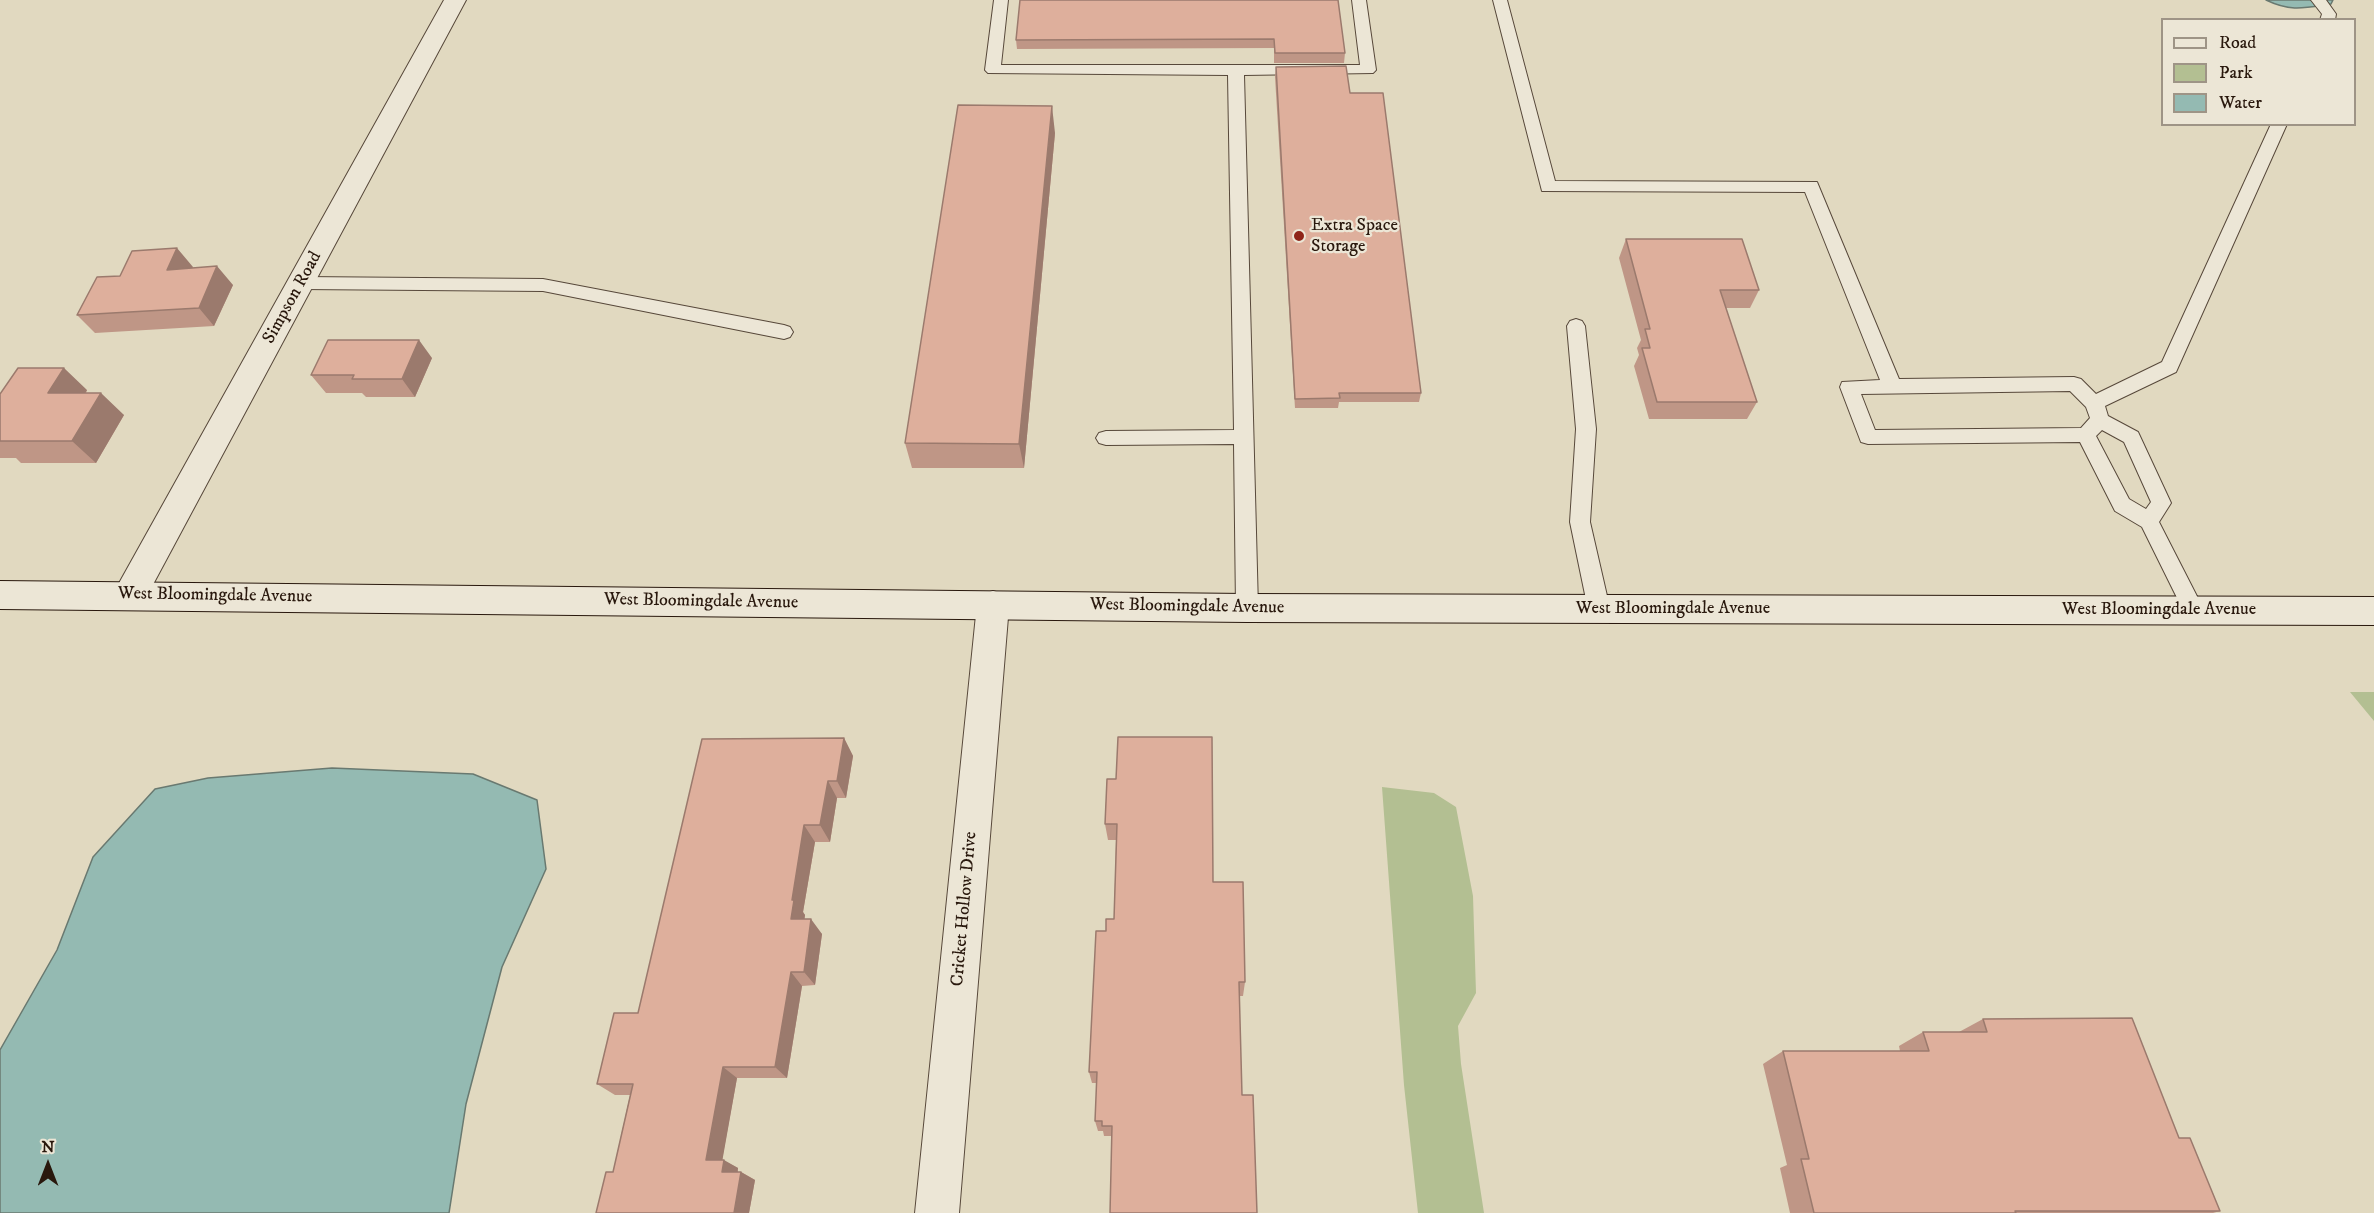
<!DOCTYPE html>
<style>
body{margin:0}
#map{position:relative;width:2374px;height:1213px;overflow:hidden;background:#e1d9c0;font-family:"IM FELL DW Pica",serif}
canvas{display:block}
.legend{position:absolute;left:2161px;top:18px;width:195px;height:108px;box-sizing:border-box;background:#ece6d6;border:2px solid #9e9486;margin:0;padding:8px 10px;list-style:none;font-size:18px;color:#29180d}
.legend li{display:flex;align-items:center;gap:12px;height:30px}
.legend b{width:30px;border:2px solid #9e9486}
.north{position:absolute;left:18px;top:1135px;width:60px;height:60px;-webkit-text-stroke:4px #ece6d6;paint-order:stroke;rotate:0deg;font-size:16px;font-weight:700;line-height:24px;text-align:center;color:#29180d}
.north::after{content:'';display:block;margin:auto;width:21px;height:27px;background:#29180d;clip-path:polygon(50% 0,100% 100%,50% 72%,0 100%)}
</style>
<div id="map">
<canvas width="2374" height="1213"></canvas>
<ul class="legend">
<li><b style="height:8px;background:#ece6d6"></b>Road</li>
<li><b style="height:16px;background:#b3bf92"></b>Park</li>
<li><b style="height:16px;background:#94bab2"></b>Water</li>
</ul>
<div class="north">N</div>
</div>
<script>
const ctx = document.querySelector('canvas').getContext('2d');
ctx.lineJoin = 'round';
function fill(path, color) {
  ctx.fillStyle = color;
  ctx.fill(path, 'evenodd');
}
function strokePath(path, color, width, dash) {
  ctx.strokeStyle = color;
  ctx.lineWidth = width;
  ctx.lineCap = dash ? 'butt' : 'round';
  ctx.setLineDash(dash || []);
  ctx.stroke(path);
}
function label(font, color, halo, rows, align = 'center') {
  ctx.font = font + ' "IM FELL DW Pica",serif';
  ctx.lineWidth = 4.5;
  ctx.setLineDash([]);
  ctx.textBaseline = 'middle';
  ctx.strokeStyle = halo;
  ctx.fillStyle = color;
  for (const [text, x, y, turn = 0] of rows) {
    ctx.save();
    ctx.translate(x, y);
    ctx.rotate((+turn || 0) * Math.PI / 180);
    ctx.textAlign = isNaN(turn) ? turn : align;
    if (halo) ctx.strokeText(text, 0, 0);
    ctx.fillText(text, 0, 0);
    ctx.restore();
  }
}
fill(new Path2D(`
 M 2350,692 L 2374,692 L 2374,721 Z
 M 1382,787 L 1434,793 L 1456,807 L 1473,896 L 1476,993 L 1458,1026 L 1461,1064 L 1484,1213 L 1418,1213 L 1404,1085 Z`), '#b3bf92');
const water = new Path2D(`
 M 2266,0 L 2333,0 L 2331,4 C 2304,8 2291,12 2266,0 Z
 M 332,768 L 473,774 L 537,800 L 546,869 L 502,967 L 466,1104 L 449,1213 L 0,1213 L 0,1050 L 57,950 L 93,857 L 155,789 L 208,778 Z`);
fill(water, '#94bab2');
strokePath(water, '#697970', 1.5);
const service = new Path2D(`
 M 994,0 L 1008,0 L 1001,65 L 1360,65 L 1352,0 L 1366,0 L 1376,70 L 1373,73 L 1244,75 L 1258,608 L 1254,614 L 1247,617 L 1240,614 L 1236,608 L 1234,444 L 1106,445 L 1099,443 L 1096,438 L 1099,433 L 1106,431 L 1234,430 L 1228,75 L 988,73 L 985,70 Z
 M 1493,0 L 1507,0 L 1555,181 L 1817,182 L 1899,379 L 2074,377 L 2081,379 L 2096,394 L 2162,362 L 2271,124 L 2287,124 L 2176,372 L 2105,406 L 2108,416 L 2138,432 L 2171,503 L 2159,522 L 2204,610 L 2200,616 L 2193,619 L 2186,616 L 2142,527 L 2115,511 L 2080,442 L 1868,444 L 1861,442 L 1840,387 L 1842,382 L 1880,380 L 1805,192 L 1542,191 ZM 2070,391 L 2086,407 L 2090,418 L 2081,428 L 1875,430 L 1861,394 ZM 2102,430 L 2124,442 L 2151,502 L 2146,509 L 2129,499 L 2096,436 Z
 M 2311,0 L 2326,0 L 2336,14 L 2335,20 L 2320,20 L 2322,14 Z
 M 302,277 L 543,279 L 784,325 L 790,327 L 793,332 L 790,337 L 784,339 L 543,291 L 302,289 L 293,283 Z
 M 1576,319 L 1582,321 L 1585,326 L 1596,429 L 1590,522 L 1610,609 L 1606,615 L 1599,618 L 1592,615 L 1588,609 L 1570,522 L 1576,429 L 1567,326 L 1570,321 Z`);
const minor = new Path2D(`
 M 444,0 L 466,0 L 142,605 L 130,609 L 118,605 L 114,595 L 118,585 Z
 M 993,591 L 1005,595 L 1009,605 L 959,1213 L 915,1213 L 977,605 L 981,595 Z`);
const secondary = new Path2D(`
 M 0,581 L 1247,594 L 2374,597 L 2374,625 L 1247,622 L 0,609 Z`);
strokePath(service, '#57483a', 2);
strokePath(minor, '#57483a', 2);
strokePath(secondary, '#29180d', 2);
fill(service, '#ece6d6');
fill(minor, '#ece6d6');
fill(secondary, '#ece6d6');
fill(new Path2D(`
 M 1338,0 L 1345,53 L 1344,63 L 1274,63 L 1274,48 L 1017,49 L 1016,40 Z
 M 1276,67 L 1350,93 L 1421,393 L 1419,402 L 1339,402 L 1338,408 L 1295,408 L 1275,77 Z
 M 1055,133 L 1024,468 L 912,468 L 905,443 Z
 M 1626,239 L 1759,290 L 1750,308 L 1726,308 L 1757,402 L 1747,419 L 1649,419 L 1634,366 L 1639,355 L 1637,348 L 1641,340 L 1619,258 Z
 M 193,267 L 192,268 L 233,285 L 214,326 L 95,333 L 77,315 L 120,276 Z
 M 432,358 L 415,397 L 366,397 L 362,393 L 326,393 L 311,375 Z
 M 87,390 L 86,393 L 124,415 L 96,463 L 21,463 L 16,458 L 0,458 L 0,394 Z
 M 844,738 L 853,756 L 846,798 L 837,798 L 830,842 L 815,842 L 803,912 L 805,915 L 804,919 L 822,934 L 815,985 L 802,986 L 787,1078 L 737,1078 L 722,1160 L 738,1168 L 738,1172 L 741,1172 L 755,1180 L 749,1213 L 596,1213 L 613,1172 L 630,1095 L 615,1095 L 597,1084 L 638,1013 Z
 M 1107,779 L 1213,882 L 1245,982 L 1243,996 L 1239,996 L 1112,1136 L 1104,1136 L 1103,1131 L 1098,1131 L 1095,1121 L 1097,1083 L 1092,1083 L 1089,1072 L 1106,931 L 1114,919 L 1116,840 L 1108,840 L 1105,824 Z
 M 1983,1019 L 2179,1138 L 2220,1211 L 2213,1213 L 1790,1213 L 1780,1168 L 1787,1165 L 1763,1064 L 1783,1051 L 1900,1051 L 1899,1046 L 1923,1032 L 1959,1032 Z`), '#bf9686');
fill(new Path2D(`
 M 1052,106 L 1055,133 L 1024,468 L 1019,444 Z
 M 177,248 L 193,267 L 183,288 L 167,270 Z
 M 217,266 L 233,285 L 214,326 L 199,308 Z
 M 419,340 L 432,358 L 415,397 L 402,379 Z
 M 64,368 L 87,390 L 72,415 L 48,393 Z
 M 101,393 L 124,415 L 96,463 L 72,441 Z
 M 844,738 L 853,756 L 846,798 L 837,781 Z
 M 828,781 L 837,798 L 830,842 L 820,825 Z
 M 804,825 L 815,842 L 803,912 L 805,915 L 803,934 L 791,919 L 792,900 Z
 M 811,919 L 822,934 L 815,985 L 804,972 Z
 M 791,972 L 802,986 L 787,1078 L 775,1067 Z
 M 723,1067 L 737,1078 L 721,1168 L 706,1160 Z
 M 724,1160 L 738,1168 L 736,1180 L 722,1172 Z
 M 741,1172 L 755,1180 L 749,1213 L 734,1213 Z`), '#9b7a6d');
const building = new Path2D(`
 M 1020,0 L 1338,0 L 1345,53 L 1275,53 L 1274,39 L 1016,40 Z
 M 1346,66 L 1350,93 L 1383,93 L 1421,393 L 1339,393 L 1340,398 L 1295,399 L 1276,67 Z
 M 958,105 L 1052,106 L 1019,444 L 905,443 Z
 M 1626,239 L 1742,239 L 1759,290 L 1720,290 L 1757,402 L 1657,402 L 1642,348 L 1650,348 L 1645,329 L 1650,329 Z
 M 177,248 L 167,270 L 217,266 L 199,308 L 77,315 L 97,277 L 120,276 L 132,251 Z
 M 328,340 L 419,340 L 402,379 L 352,379 L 354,375 L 311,375 Z
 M 18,368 L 64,368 L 48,393 L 101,393 L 72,441 L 0,441 L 0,394 Z
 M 1118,737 L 1212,737 L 1213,882 L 1243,882 L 1245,982 L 1239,982 L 1242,1095 L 1253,1095 L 1257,1213 L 1110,1213 L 1112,1126 L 1102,1126 L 1102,1121 L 1095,1121 L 1097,1072 L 1089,1072 L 1096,931 L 1106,931 L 1106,919 L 1114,919 L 1117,824 L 1105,824 L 1107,779 L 1116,779 Z
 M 844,738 L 837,781 L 828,781 L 820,825 L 804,825 L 792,900 L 794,900 L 791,919 L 811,919 L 804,972 L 791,972 L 775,1067 L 723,1067 L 706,1160 L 724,1160 L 722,1172 L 741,1172 L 734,1213 L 596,1213 L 606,1172 L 613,1172 L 633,1084 L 597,1084 L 614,1013 L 638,1013 L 702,739 Z
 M 2132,1018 L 2179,1138 L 2190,1138 L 2220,1211 L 2015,1211 L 2016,1213 L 1814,1213 L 1801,1159 L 1809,1159 L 1783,1051 L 1929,1051 L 1923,1032 L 1987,1032 L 1983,1019 Z`);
fill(building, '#deaf9c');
strokePath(building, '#9b7a6d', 1.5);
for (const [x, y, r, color] of [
 [1299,236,6,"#8f2418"]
]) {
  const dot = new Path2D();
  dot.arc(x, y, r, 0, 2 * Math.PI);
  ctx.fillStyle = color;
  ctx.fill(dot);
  strokePath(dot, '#ece6d6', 2);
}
label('18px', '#29180d', '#ece6d6', [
 ["Extra Space",1311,226],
 ["Storage",1311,247]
], 'left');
label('18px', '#29180d', '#ece6d6', [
 ["Simpson Road",293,298,-61],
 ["West Bloomingdale Avenue",215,596,1],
 ["West Bloomingdale Avenue",701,602,1],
 ["West Bloomingdale Avenue",1187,607,1],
 ["West Bloomingdale Avenue",1673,609],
 ["West Bloomingdale Avenue",2159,610],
 ["Cricket Hollow Drive",965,909,-85]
]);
</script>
